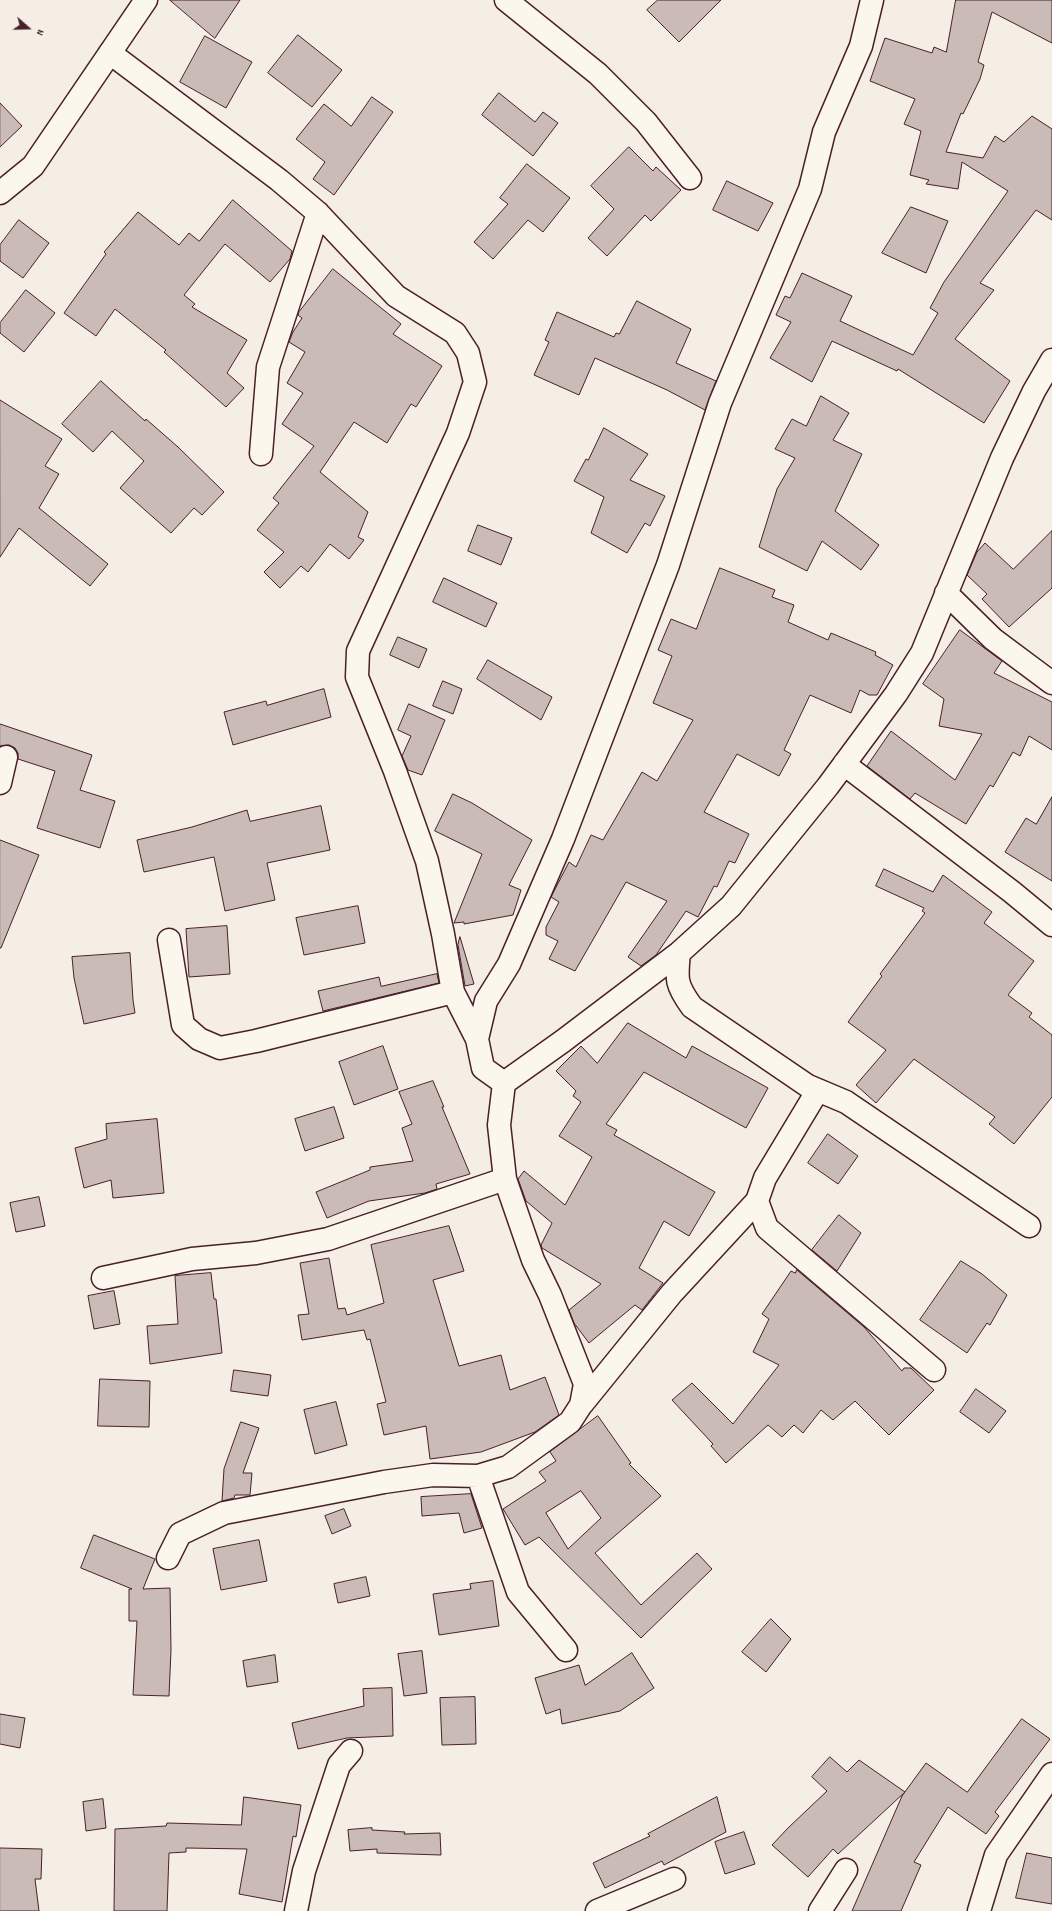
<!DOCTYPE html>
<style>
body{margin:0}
#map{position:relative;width:1052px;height:1911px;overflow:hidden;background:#f4eee4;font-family:Dekko,sans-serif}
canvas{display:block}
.north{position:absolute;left:8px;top:8px;width:40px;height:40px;-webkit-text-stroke:3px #fbf7ec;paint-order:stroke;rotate:110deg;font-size:11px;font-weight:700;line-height:16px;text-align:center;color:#4a1f2b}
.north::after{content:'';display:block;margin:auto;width:14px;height:18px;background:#4a1f2b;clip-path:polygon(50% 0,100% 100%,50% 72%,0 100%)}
</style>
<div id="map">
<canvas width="1052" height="1911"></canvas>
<div class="north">N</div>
</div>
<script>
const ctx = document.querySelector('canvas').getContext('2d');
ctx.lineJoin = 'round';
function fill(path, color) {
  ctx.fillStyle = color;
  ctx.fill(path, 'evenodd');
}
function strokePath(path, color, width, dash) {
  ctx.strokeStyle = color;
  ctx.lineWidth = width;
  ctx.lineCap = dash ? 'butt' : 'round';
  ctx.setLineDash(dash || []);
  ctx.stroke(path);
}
const building = new Path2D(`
 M 170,0 L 240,0 L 215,38 Z
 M 658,0 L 721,0 L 679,42 L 647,10 Z
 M 956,0 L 1052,0 L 1052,43 L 992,12 L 978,62 L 984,65 L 980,79 L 963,114 L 961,113 L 946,152 L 983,158 L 995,136 L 1004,142 L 1032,116 L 1052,129 L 1052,220 L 1036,210 L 980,283 L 994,290 L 955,339 L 1010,381 L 984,423 L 898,369 L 897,371 L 832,341 L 812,382 L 770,358 L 791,322 L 776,315 L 785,296 L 790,298 L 802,273 L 852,296 L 840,321 L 913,355 L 938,313 L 930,308 L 944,282 L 1008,191 L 962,162 L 958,189 L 926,184 L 929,180 L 910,175 L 921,131 L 904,124 L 915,99 L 870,81 L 885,38 L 932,53 L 934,47 L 946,52 Z
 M 298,35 L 342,70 L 312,107 L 268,73 Z
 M 205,36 L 252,62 L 226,108 L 180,82 Z
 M 499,93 L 535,122 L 543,112 L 558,123 L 533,156 L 482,115 Z
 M 372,97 L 393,112 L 334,195 L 313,179 L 325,162 L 296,139 L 324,104 L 351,126 Z
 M 0,103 L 22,126 L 0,147 Z
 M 629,147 L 653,171 L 656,167 L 681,190 L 651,221 L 645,215 L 607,256 L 588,238 L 614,209 L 591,186 Z
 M 527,164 L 570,198 L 543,232 L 528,220 L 493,259 L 474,242 L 508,204 L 500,198 Z
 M 727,181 L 773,203 L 758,231 L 713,210 Z
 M 233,200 L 292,251 L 290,259 L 270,282 L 225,244 L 184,295 L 195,304 L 192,307 L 247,340 L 227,373 L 244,388 L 226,407 L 164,352 L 166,350 L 115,309 L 96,336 L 64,313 L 106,254 L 104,252 L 138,212 L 179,245 L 189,233 L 199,241 Z
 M 911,207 L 948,221 L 926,273 L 882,253 Z
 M 19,220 L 49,243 L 23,278 L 0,261 L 0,245 Z
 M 333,269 L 401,324 L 393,334 L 442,366 L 416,407 L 411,404 L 387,443 L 354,422 L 320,472 L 368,512 L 358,537 L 364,540 L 349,559 L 330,544 L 308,572 L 301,566 L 280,588 L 264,572 L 284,552 L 257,530 L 279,503 L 273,498 L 314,446 L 282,424 L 303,393 L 287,383 L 305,352 L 289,342 L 293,332 L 302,318 L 298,315 L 299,312 Z
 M 26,290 L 55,313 L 24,352 L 0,333 L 0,323 Z
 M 637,301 L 691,329 L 676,363 L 716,381 L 705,410 L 667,390 L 595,358 L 579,395 L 534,375 L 549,342 L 545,340 L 557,312 L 614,337 L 616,333 L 619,334 Z
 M 101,381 L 145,421 L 146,419 L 178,447 L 224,492 L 202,515 L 194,508 L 171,533 L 120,488 L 144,461 L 112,431 L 93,452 L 62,424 Z
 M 821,396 L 849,413 L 833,440 L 862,454 L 835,511 L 879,545 L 861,570 L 822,541 L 807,571 L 759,547 L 777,489 L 795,458 L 775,449 L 792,419 L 806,426 Z
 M 0,400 L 62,439 L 45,466 L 59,474 L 39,508 L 108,564 L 90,586 L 19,528 L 0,557 Z
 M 604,428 L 648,454 L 630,480 L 665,496 L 650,526 L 645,523 L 627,553 L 591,533 L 604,497 L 574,481 L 586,459 L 588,460 Z
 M 478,525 L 512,538 L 501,565 L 468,551 Z
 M 1052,531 L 1052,588 L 1009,627 L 982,599 L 987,594 L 967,575 L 977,552 L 985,543 L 1013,569 Z
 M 720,568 L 775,590 L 772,597 L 794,605 L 788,622 L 828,640 L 831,633 L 876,652 L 875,655 L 893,665 L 877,695 L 869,695 L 860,690 L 851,713 L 810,695 L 784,750 L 791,754 L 779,776 L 737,754 L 704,812 L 749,834 L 735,863 L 729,861 L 717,887 L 714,886 L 698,917 L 686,911 L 656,955 L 641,966 L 628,957 L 667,901 L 626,882 L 575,971 L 549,959 L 558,941 L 546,935 L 546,927 L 559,902 L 551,897 L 569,862 L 576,867 L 591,835 L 603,840 L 642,772 L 657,781 L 693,720 L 653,703 L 672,656 L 658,650 L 671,619 L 696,629 Z
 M 444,578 L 497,603 L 486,627 L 433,602 Z
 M 960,630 L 1002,661 L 994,673 L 1052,702 L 1052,750 L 1029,736 L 1020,756 L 1013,752 L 993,787 L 990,785 L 966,824 L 915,793 L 910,799 L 867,766 L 891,731 L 955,780 L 982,734 L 939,726 L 944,699 L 923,684 Z
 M 398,637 L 427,649 L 419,668 L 390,655 Z
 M 488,660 L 552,697 L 541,720 L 477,679 Z
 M 443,681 L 462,689 L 453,714 L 433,706 Z
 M 324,689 L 331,717 L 233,745 L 224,712 L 266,701 L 267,705 Z
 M 409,704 L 445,720 L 422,775 L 408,770 L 402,756 L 411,736 L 398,730 Z
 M 0,724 L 92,755 L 80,790 L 115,801 L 100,848 L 37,828 L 55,771 L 18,759 L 18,753 L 15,748 L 9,745 L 0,746 Z
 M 453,794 L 472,803 L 532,840 L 509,885 L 521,890 L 513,915 L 464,924 L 464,922 L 454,923 L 482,854 L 435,831 Z
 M 1052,797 L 1052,881 L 1005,852 L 1026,818 L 1036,824 Z
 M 321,806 L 330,850 L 267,863 L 275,900 L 225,911 L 214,857 L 144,872 L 137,840 L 192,827 L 247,810 L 250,821 Z
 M 0,840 L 39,855 L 1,948 L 0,948 Z
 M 884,869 L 933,892 L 943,875 L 992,912 L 984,923 L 1034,961 L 1008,995 L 1032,1013 L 1029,1017 L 1052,1035 L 1052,1097 L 1014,1144 L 989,1124 L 995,1117 L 914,1059 L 876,1103 L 856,1085 L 886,1050 L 848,1022 L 882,976 L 880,974 L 925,913 L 922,911 L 924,908 L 876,886 Z
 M 358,906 L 365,943 L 304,955 L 296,918 Z
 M 227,926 L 230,974 L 189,977 L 186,929 Z
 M 460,937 L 474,984 L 465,986 L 458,945 Z
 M 130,953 L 133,1000 L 135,1013 L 84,1024 L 74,978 L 72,957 Z
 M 437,974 L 439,983 L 323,1011 L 318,991 L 379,977 L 381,986 Z
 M 628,1023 L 686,1058 L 692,1046 L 768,1088 L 746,1128 L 644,1072 L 606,1124 L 617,1130 L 614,1135 L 715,1192 L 689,1236 L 664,1221 L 639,1268 L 663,1283 L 642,1310 L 635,1305 L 589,1343 L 574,1323 L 569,1310 L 601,1284 L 542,1248 L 541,1245 L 552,1223 L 526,1201 L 518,1179 L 524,1171 L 565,1205 L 592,1157 L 559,1136 L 581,1102 L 573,1096 L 576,1091 L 556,1071 L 581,1046 L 597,1063 Z
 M 383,1046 L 398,1089 L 354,1105 L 339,1062 Z
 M 433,1081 L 444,1107 L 442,1107 L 470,1174 L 436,1184 L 437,1189 L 425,1193 L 369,1201 L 327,1218 L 316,1192 L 370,1170 L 370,1167 L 413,1161 L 402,1128 L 412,1124 L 399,1092 Z
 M 334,1107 L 344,1138 L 305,1151 L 295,1119 Z
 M 157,1119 L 164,1193 L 113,1198 L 111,1180 L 84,1188 L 75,1148 L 107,1139 L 106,1124 Z
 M 828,1134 L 858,1156 L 838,1184 L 808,1163 Z
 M 39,1197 L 45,1226 L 16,1232 L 10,1203 Z
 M 839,1215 L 861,1233 L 837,1271 L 812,1250 Z
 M 449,1226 L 464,1271 L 433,1280 L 459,1366 L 501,1355 L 510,1390 L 545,1377 L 559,1415 L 535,1432 L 481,1452 L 430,1459 L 426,1426 L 384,1435 L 377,1404 L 386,1402 L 370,1339 L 367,1340 L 364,1330 L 302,1340 L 298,1315 L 309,1314 L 300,1263 L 329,1258 L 338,1309 L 345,1308 L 347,1315 L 384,1303 L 371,1245 Z
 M 961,1261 L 982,1274 L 1007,1295 L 990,1325 L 987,1323 L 967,1353 L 920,1320 Z
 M 797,1270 L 864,1327 L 902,1371 L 904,1368 L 911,1368 L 934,1390 L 889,1435 L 855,1401 L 833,1420 L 821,1410 L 803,1433 L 794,1425 L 782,1437 L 768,1425 L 726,1463 L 711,1446 L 713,1444 L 672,1400 L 692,1383 L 733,1424 L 779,1365 L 753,1352 L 769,1319 L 762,1314 L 791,1271 L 795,1273 Z
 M 211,1273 L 214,1299 L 216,1299 L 222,1353 L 150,1364 L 147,1326 L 178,1324 L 175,1276 Z
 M 114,1291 L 120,1324 L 94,1329 L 88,1296 Z
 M 234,1370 L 271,1375 L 268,1396 L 231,1391 Z
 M 100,1379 L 150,1381 L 149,1427 L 98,1426 Z
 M 976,1389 L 1006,1411 L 989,1433 L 960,1412 Z
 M 336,1402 L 347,1445 L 315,1454 L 304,1410 Z
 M 598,1416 L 631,1463 L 629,1464 L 661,1496 L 595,1553 L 641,1605 L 697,1553 L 712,1569 L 641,1638 L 539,1537 L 525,1545 L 503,1509 L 546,1481 L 539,1472 L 556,1461 L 550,1452 ZM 581,1491 L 601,1518 L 568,1549 L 546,1513 Z
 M 241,1422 L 259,1428 L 243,1473 L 252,1473 L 250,1495 L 235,1495 L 234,1498 L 222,1501 L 224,1469 Z
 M 471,1494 L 482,1528 L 464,1533 L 459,1513 L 422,1516 L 421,1497 Z
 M 344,1509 L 351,1526 L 332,1534 L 325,1516 Z
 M 94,1535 L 155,1559 L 143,1589 L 170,1588 L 171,1650 L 169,1696 L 133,1695 L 137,1621 L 129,1621 L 129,1589 L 132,1589 L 81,1568 Z
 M 259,1540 L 267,1581 L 221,1590 L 213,1549 Z
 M 366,1577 L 370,1596 L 338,1603 L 334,1584 Z
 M 493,1581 L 499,1626 L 439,1635 L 433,1594 L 471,1589 L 470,1584 Z
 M 771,1619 L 791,1639 L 766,1672 L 742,1652 Z
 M 422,1651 L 427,1693 L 404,1696 L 398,1654 Z
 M 632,1653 L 654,1688 L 620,1711 L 562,1724 L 560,1709 L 546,1714 L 535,1678 L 579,1665 L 585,1685 Z
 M 275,1655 L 278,1682 L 247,1687 L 243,1661 Z
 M 392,1688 L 393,1736 L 347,1738 L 298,1749 L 292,1723 L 364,1706 L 363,1689 Z
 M 475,1697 L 476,1744 L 442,1745 L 440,1698 Z
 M 0,1714 L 25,1718 L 20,1748 L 0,1744 Z
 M 1022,1719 L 1050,1739 L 995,1812 L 999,1816 L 986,1834 L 948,1807 L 914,1862 L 921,1865 L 901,1911 L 852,1911 L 902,1796 L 926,1763 L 967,1792 Z
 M 830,1757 L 847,1772 L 859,1760 L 905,1792 L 838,1854 L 833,1849 L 808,1877 L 772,1845 L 788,1828 L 827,1791 L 812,1777 Z
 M 244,1797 L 301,1805 L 296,1837 L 293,1836 L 282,1902 L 239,1894 L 247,1849 L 186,1848 L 186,1852 L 169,1853 L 167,1911 L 114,1911 L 115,1829 L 166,1826 L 167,1823 L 241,1825 Z
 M 717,1797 L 726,1832 L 664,1865 L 662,1861 L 605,1888 L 593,1863 L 650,1836 L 648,1834 Z
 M 103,1799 L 106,1828 L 86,1831 L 83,1802 Z
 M 372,1828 L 372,1830 L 405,1832 L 404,1834 L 440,1833 L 441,1855 L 377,1853 L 377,1849 L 350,1851 L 348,1830 Z
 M 744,1832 L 755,1864 L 725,1874 L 715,1842 Z
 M 0,1848 L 42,1849 L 41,1879 L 35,1879 L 39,1911 L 0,1911 Z
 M 1027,1853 L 1052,1858 L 1052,1904 L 1016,1898 Z`);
fill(building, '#cabbb6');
strokePath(building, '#4a1f2b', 1);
const minor = new Path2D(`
 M 506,0 L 598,74 L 646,122 L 690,178
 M 110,53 L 279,180 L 318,213 L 396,296 L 455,333 L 468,353 L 475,382 L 458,433 L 358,651 L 357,677 L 395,771 L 427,861 L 443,934 L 453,992 L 477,1039
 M 261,454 L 268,367 L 318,213
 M 946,593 L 993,639 L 1052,683
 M 844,764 L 1012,892 L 1052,925
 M 0,783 L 6,757
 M 169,940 L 183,1025 L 199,1039 L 220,1048 L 256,1041 L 453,992
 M 679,953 C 676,980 676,985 692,1007 L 808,1086 L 846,1102 L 1029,1226
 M 504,1083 L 483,1068 L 477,1039 L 486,1001 L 509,964 L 563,839 L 668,565 L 720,403 L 810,189 L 824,132 L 861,46 L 872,0
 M 818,1090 L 765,1178 L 757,1201 L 767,1228 L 934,1370
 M 103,1278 L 192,1259 L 256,1253 L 328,1239 L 505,1179
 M 582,1404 L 672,1293 L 757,1201
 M 478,1476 L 518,1592 L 566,1650
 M 168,1558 L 180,1534 L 224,1513 L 384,1482 L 433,1475 L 478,1476 L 508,1467 L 570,1422 L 581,1405 L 585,1384 L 550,1295 L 533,1260 L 505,1179 L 499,1125 L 504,1083 L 563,1041 L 679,953 L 731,906 L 828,786 L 896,694 L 922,653 L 1002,458 L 1034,391 L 1052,360
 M 296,1911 L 304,1871 L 339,1765 L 351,1751
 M 597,1911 L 674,1879
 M 820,1911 L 846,1870
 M 979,1911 L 996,1855 L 1052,1774`);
const tertiary = new Path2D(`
 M 0,193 L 33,166 L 146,0`);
strokePath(minor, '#4a1f2b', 25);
strokePath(tertiary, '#4a1f2b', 25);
strokePath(minor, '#fbf7ec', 22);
strokePath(tertiary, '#fbf7ec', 22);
</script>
